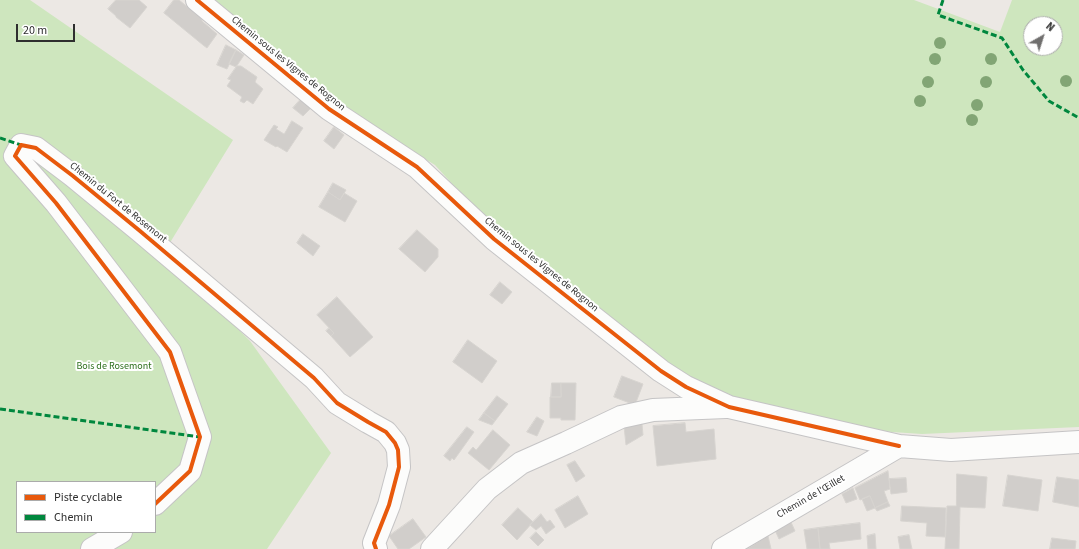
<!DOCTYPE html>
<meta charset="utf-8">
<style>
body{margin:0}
#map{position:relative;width:1079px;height:549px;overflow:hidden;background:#ece8e4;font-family:"Source Sans 3",sans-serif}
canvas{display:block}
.legend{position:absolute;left:16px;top:481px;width:140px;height:52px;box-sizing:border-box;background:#fff;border:1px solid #ababab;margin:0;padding:5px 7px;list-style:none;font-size:12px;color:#2e2e2e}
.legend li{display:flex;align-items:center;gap:8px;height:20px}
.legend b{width:20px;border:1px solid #ababab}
.north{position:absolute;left:1023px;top:16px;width:40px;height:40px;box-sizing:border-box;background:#fff;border:1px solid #ababab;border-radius:50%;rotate:39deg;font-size:11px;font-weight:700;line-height:16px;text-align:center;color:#2e2e2e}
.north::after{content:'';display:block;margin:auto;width:14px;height:18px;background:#706f6e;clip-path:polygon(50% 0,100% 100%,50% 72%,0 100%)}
.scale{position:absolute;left:16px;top:24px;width:59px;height:18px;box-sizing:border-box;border:2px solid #2e2e2e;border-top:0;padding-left:5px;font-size:12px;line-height:14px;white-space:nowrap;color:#2e2e2e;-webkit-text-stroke:3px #fff;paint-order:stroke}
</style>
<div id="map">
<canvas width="1079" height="549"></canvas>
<ul class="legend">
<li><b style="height:5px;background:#e8590c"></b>Piste cyclable</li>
<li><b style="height:5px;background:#00873e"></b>Chemin</li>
</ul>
<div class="north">N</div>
<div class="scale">20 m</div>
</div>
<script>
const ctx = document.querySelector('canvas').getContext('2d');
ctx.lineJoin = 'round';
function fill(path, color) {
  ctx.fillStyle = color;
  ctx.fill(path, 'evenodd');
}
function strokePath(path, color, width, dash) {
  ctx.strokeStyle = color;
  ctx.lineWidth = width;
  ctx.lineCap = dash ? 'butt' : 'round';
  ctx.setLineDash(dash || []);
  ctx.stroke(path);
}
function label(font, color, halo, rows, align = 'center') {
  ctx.font = font + ' "Source Sans 3",sans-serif';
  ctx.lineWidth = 4;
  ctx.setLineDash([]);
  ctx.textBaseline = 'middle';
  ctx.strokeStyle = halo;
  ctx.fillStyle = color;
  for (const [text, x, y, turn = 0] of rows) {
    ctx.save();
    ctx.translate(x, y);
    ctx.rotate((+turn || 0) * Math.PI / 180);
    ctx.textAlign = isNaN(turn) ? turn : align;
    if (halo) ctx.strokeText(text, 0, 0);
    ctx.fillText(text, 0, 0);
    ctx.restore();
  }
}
fill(new Path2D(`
 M 0,0 L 30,0 L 233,140 L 163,254 L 250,341 L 331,453 L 267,549 L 0,549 ZM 17,482 L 155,482 L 155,532 L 17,532 Z
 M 205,0 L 914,0 L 1000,32 L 1012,0 L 1079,0 L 1079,427 L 922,434 L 848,429 L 747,405 L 665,364 L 483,218 L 435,165 L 335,104 ZM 1031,24 L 1055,24 L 1055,48 L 1031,48 Z`), '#cee6be');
const building = new Path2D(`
 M 116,0 L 139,0 L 147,7 L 130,28 L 116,17 L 116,16 L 108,9 Z
 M 174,0 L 179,0 L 202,19 L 202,21 L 217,34 L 207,48 L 203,45 L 164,13 Z
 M 226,45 L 236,50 L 227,69 L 217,65 Z
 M 236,50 L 244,55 L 236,67 L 229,64 Z
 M 237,66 L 241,66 L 257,77 L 255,82 L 263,89 L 253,104 L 247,100 L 244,103 L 240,101 L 242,97 L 227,86 L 231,80 L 228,79 Z
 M 301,99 L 311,108 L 303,116 L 293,108 Z
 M 292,121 L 303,128 L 287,152 L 277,146 L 276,147 L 264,140 L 274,125 L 278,127 L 276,129 L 284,134 Z
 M 334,127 L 344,135 L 334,149 L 324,141 Z
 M 333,183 L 346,190 L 340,200 L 328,192 Z
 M 328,192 L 340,200 L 344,193 L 357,201 L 345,222 L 319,207 Z
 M 417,230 L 438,249 L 438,257 L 425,272 L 399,249 Z
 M 303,234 L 320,246 L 313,256 L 297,243 Z
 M 500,282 L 512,292 L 502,304 L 490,295 Z
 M 337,297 L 373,337 L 350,357 L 331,336 L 334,333 L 317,315 Z
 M 329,328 L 334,333 L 331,336 L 326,331 Z
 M 468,340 L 497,361 L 482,383 L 453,362 Z
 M 622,376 L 643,384 L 635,405 L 614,397 Z
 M 552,383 L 561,383 L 561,397 L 551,397 Z
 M 561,383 L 576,383 L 575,420 L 561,420 L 561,418 L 550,418 L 550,397 L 561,397 Z
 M 497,396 L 508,404 L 495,421 L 484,413 Z
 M 484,413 L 495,421 L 492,425 L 479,420 Z
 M 537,417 L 544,421 L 537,436 L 527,432 Z
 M 685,423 L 686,432 L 714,429 L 716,459 L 657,466 L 653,426 Z
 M 642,424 L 643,435 L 626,445 L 624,426 Z
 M 467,427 L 474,432 L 454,460 L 452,458 L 450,461 L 444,456 Z
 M 493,430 L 510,445 L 489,470 L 468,453 L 473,447 L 476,450 Z
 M 575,461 L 585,476 L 576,482 L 567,465 Z
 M 888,471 L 890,489 L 884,491 L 888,502 L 875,508 L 870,496 L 860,500 L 855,488 Z
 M 957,474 L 987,477 L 985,508 L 960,507 L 959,549 L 945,549 L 947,506 L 956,506 Z
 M 1008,475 L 1042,480 L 1038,511 L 1003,506 Z
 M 1057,477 L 1079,480 L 1079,507 L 1053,502 Z
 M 906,478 L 907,492 L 891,494 L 889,479 Z
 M 853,488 L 857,499 L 846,503 L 842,494 Z
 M 578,496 L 588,514 L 565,528 L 555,510 Z
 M 870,496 L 875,508 L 867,511 L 862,499 Z
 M 888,502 L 890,506 L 877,511 L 875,508 Z
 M 902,506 L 946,508 L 945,537 L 926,536 L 927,523 L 901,521 Z
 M 518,508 L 533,522 L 517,540 L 502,525 Z
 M 541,514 L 547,522 L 550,520 L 555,527 L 546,534 L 541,526 L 536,530 L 530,525 Z
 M 413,519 L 426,537 L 409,549 L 398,549 L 389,536 Z
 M 790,520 L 795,531 L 779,539 L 774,528 Z
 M 860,523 L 861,539 L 829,543 L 830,549 L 820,549 L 818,528 Z
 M 818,528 L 820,549 L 807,549 L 804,530 Z
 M 536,532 L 544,540 L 538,546 L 530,538 Z
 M 875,534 L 876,549 L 868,549 L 867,536 Z
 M 909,535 L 912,549 L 900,549 L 898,537 Z
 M 768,536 L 771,549 L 747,549 Z
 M 1052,538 L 1076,541 L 1075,549 L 1050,549 Z`);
fill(building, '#d1cecb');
strokePath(building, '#d7d4d0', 1);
const minor = new Path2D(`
 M 197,0 L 329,109 L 417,167 L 494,239 L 661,371 L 686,387 L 729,407 L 899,446 L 951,450 L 1079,442
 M 155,504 L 190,471 L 200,437 L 170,352 L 56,203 L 15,156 L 21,145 L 36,148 L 73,176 L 140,231 L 314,378 L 337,403 L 368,422 L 386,432 L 395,443 L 398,450 L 399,467 L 389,505 L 374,543 L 376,549
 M 92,549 L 121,532
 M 432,549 L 487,489 L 521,463 L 566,443 L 621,417 L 653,410 L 726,407
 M 723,549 L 899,446`);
strokePath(minor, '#c5c4c5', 24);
strokePath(minor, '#fcfcfb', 22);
strokePath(new Path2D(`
 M 943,0 L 938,15 L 1002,38 L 1023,70 L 1049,101 L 1079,118
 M 0,138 L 21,145
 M 0,409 L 200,437`), '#00873e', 3, [6, 3]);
strokePath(new Path2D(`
 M 197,0 L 329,109 L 417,167 L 494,239 L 661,371 L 686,387 L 729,407 L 899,446
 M 155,504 L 190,471 L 200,437 L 170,352 L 56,203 L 15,156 L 21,145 L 36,148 L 73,176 L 140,231 L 314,378 L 337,403 L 368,422 L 386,432 L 395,443 L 398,450 L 399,467 L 389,505 L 374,543 L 376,549`), '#e8590c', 4);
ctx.fillStyle = '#82a575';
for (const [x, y] of [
 [940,43],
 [935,59],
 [991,59],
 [1066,81],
 [928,82],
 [986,82],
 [920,101],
 [977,105],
 [972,120]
]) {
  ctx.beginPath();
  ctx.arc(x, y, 6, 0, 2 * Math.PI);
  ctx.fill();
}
label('10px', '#2e2e2e', '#fff', [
 ["Chemin sous les Vignes de Rognon",288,64,39],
 ["Chemin du Fort de Rosemont",118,203,39],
 ["Chemin sous les Vignes de Rognon",541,265,39],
 ["Chemin de l'Œillet",811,497,-30]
]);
label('10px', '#2c6e1b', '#fff', [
 ["Bois de Rosemont",114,367]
]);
</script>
